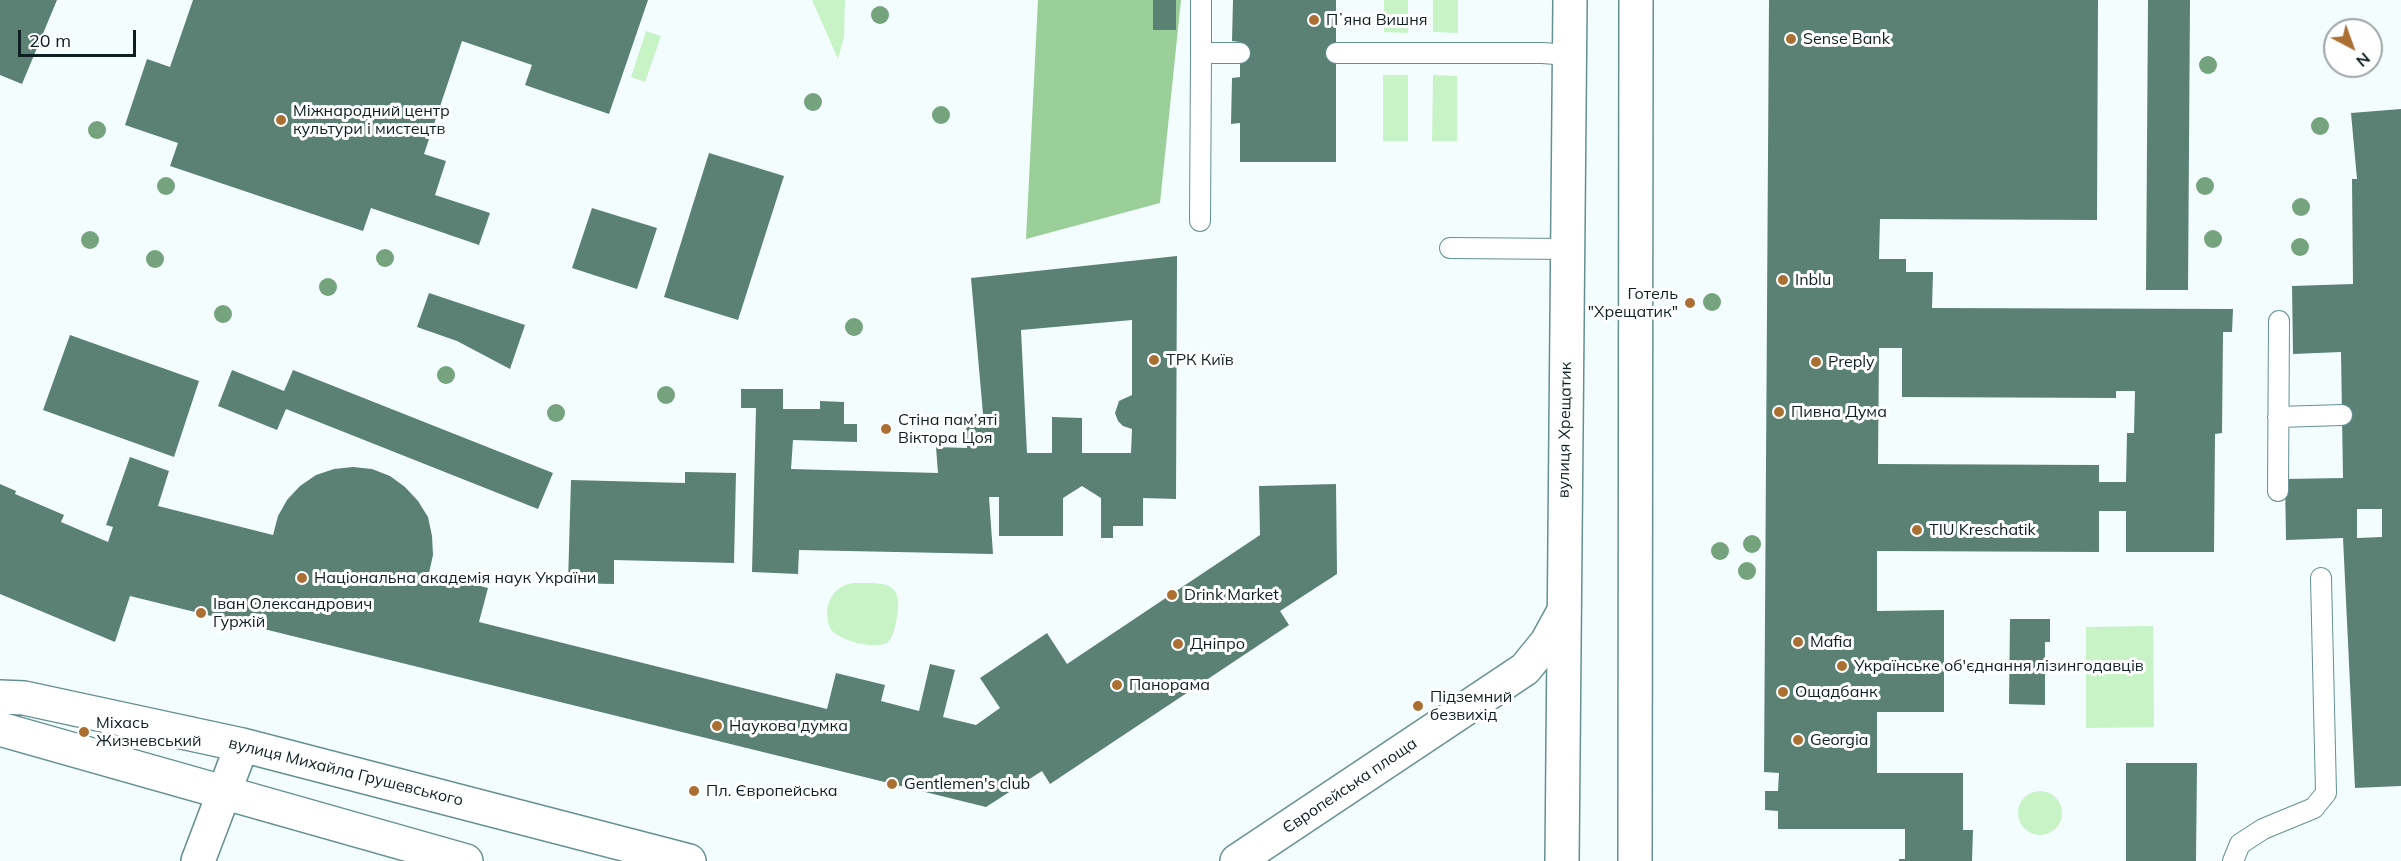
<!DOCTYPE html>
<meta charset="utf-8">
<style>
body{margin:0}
#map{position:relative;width:2401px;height:861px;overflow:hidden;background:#f4fdfe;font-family:Mulish,sans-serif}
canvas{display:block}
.north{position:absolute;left:2323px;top:18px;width:60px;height:60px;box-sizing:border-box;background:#fff;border:2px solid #9ea5a6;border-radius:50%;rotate:139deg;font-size:16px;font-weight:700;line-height:24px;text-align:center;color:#0d1f20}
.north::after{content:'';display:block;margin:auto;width:21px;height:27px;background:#ac6f33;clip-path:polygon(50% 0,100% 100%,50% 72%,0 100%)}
.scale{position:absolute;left:18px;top:30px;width:118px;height:27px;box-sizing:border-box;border:3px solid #0d1f20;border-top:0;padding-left:8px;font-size:18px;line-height:21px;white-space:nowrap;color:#0d1f20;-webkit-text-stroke:4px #fff;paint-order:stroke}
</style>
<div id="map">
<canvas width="2401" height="861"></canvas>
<div class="north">N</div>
<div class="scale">20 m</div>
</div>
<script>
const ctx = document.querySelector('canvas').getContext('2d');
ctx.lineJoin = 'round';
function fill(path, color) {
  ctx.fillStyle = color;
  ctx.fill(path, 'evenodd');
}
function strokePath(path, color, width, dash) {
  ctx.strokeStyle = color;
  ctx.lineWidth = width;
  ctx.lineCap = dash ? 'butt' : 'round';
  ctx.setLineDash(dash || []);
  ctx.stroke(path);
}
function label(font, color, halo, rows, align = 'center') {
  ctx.font = font + ' Mulish,sans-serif';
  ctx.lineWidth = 6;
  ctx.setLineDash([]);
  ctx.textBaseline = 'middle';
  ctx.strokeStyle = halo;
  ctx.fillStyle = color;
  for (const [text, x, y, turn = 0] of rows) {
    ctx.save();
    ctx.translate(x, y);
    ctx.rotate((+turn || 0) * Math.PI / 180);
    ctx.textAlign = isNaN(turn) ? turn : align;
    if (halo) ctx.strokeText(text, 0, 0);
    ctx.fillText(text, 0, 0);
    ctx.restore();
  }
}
fill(new Path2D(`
 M 812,0 L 845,0 L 844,37 L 838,59 Z
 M 1384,0 L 1408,0 L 1408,33 L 1384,32 Z
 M 1433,0 L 1458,0 L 1458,33 L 1433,32 Z
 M 646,31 L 661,36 L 645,82 L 631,77 Z
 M 1383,75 L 1408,75 L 1408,141 L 1383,141 Z
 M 1433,75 L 1457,76 L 1457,141 L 1432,141 Z
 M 853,583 C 882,583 904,579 897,617 C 895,627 894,636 887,643 C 871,649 844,642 831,630 C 822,610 829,587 853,583 Z
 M 2153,626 L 2154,727 L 2086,728 L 2086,627 Z
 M2018 813a22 22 0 1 1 44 0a22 22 0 1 1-44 0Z`), '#c7f3c6');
fill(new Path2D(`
 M 1038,0 L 1181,0 L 1160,203 L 1026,239 Z`), '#9bcf9a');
fill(new Path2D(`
 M 0,0 L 57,0 L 22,84 L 0,75 Z
 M 193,0 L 648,0 L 609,114 L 525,85 L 532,65 L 462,41 L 424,154 L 446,161 L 435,195 L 490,213 L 479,245 L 371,208 L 363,231 L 170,166 L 178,143 L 125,125 L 147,59 L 170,67 Z
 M 1153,0 L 1176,0 L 1176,30 L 1153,30 Z
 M 1233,0 L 1336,0 L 1336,162 L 1240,162 L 1240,123 L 1231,124 L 1232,78 L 1240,77 L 1240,42 L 1232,41 Z
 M 1769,0 L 2098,0 L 2097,220 L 1880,219 L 1879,259 L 1906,259 L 1906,272 L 1933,272 L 1932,308 L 2233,309 L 2232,332 L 2223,332 L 2222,433 L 2215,434 L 2214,552 L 2126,552 L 2126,511 L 2099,511 L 2099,552 L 1877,551 L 1877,611 L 1944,610 L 1944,712 L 1877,712 L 1877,773 L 1963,773 L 1963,830 L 1973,830 L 1972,861 L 1899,861 L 1899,859 L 1905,859 L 1905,829 L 1778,829 L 1778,811 L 1765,810 L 1765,791 L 1778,791 L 1779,773 L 1764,772 ZM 1879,348 L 1902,348 L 1902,397 L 2116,398 L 2116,391 L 2135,391 L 2134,433 L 2127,433 L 2126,482 L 2099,482 L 2099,465 L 1878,464 Z
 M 2148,0 L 2190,0 L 2188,290 L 2146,290 Z
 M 2401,109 L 2401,786 L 2355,788 L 2343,538 L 2286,540 L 2285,479 L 2343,478 L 2341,352 L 2293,354 L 2292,286 L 2353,284 L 2352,179 L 2357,179 L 2351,113 ZM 2357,509 L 2382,509 L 2382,537 L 2357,538 Z
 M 709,153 L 784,176 L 738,320 L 664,297 Z
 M 592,208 L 657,228 L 637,289 L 572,268 Z
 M 1177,256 L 1176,499 L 1143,498 L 1143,526 L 1113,526 L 1113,538 L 1101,538 L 1101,498 L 1082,486 L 1063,498 L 1063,536 L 999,536 L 999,497 L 989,497 L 993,554 L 799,550 L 798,574 L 752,572 L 756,408 L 741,408 L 741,389 L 783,389 L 783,409 L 820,409 L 820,401 L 844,402 L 844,424 L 857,424 L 857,442 L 793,440 L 791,469 L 938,473 L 936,447 L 967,448 L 966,424 L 984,425 L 971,278 ZM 1132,320 L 1132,395 L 1119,401 L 1115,413 L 1118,421 L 1123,426 L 1132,429 L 1131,453 L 1082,453 L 1082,418 L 1052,417 L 1052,453 L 1027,453 L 1021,330 Z
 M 429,293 L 525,325 L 510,369 L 457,341 L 417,327 Z
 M 70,335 L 199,381 L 174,457 L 43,410 Z
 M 232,370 L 284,391 L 293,370 L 553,473 L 538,509 L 286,409 L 277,430 L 218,406 Z
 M 130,457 L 169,471 L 158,506 L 273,535 L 278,516 L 287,500 L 300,486 L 316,475 L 334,469 L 353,467 L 372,469 L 390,476 L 405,487 L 418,501 L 428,517 L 432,536 L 433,555 L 429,573 L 488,588 L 479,622 L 827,709 L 836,673 L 885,685 L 881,701 L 919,711 L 930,664 L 955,670 L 943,717 L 976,725 L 1000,708 L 980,678 L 1047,633 L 1067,664 L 1260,535 L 1259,486 L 1336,484 L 1337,574 L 1280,611 L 1289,625 L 1050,784 L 1042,771 L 986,807 L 130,596 L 115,642 L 0,594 L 0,484 L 16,491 L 15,494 L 64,515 L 61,522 L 108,542 L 113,527 L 106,525 Z
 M 685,472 L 736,473 L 734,563 L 614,560 L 614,584 L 568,583 L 571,480 L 685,483 Z
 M 2010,619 L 2050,619 L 2050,642 L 2045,642 L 2045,705 L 2009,704 Z
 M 2126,763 L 2197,763 L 2196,861 L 2126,861 Z`), '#5a8174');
const lane = new Path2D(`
 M 1201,53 L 1201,0
 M 1336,53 L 1542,53 L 1569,55
 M 1200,221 L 1201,53 L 1240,53
 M 1450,248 L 1567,249
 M 2278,417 L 2342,415
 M 2278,491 L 2279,321
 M 2233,861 L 2240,844 L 2263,829 L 2314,808 L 2326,793 L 2321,578`);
const secondary = new Path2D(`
 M 0,697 L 24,698 L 242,745 L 689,861
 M 0,729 L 466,861
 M 198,861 L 242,745
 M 1237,861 L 1525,669 L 1547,642 L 1564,611`);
const primary = new Path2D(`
 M 1562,861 L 1570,0
 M 1635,861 L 1636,0`);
strokePath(lane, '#649092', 22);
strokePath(secondary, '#649092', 36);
strokePath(primary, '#649092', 36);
strokePath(lane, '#fff', 20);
strokePath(secondary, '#fff', 33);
strokePath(primary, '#fff', 33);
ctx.fillStyle = '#74a37e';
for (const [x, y] of [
 [880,15],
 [2208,65],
 [813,102],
 [941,115],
 [2320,126],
 [97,130],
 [166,186],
 [2205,186],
 [2301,207],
 [2213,239],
 [90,240],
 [2300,247],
 [385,258],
 [155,259],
 [328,287],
 [1712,302],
 [223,314],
 [854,327],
 [446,375],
 [666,395],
 [556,413],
 [1752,544],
 [1720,551],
 [1747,571]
]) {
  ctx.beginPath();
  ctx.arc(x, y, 9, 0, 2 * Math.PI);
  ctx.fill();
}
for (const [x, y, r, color] of [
 [1314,20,6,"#ac6f33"],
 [1791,39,6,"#ac6f33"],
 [281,120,6,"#ac6f33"],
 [1783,280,6,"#ac6f33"],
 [1690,303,6,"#ac6f33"],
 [1154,360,6,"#ac6f33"],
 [1816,362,6,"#ac6f33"],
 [1779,412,6,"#ac6f33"],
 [886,429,6,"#ac6f33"],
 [1917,530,6,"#ac6f33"],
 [302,578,6,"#ac6f33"],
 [1172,595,6,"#ac6f33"],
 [201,613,6,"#ac6f33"],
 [1798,642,6,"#ac6f33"],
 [1178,644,6,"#ac6f33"],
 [1842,666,6,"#ac6f33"],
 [1117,685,6,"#ac6f33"],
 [1783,692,6,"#ac6f33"],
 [1418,706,6,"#ac6f33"],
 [717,726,6,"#ac6f33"],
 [84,732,6,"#ac6f33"],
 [1798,740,6,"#ac6f33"],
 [892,784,6,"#ac6f33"],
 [694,791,6,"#ac6f33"]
]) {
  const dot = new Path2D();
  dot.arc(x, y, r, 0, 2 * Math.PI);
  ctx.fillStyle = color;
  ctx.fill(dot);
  strokePath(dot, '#fff', 2);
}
label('16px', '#0d1f20', '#fff', [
 ["Пʼяна Вишня",1326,20],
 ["Sense Bank",1803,39],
 ["Міжнародний центр",293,111],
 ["культури і мистецтв",293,129],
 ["Inblu",1795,280],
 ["Готель",1678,294,"right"],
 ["\"Хрещатик\"",1678,312,"right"],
 ["ТРК Київ",1166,360],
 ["Preply",1828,362],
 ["Пивна Дума",1791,412],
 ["Стіна пам’яті",898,420],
 ["Віктора Цоя",898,438],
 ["TIU Kreschatik",1929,530],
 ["Національна академія наук України",314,578],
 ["Drink Market",1184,595],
 ["Іван Олександрович",213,604],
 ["Гуржій",213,622],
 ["Mafia",1810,642],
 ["Дніпро",1190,644],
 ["Українське об'єднання лізингодавців",1854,666],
 ["Панорама",1129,685],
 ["Ощадбанк",1795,692],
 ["Підземний",1430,697],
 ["безвихід",1430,715],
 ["Міхась",96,723],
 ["Жизневський",96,741],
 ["Наукова думка",729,726],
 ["Georgia",1810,740],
 ["Gentlemen's club",904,784],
 ["Пл. Європейська",706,791]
], 'left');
label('16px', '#0d1f20', '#fff', [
 ["вулиця Хрещатик",1565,430,-89],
 ["вулиця Михайла Грушевського",346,772,14],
 ["Європейська площа",1350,786,-34]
]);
</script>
